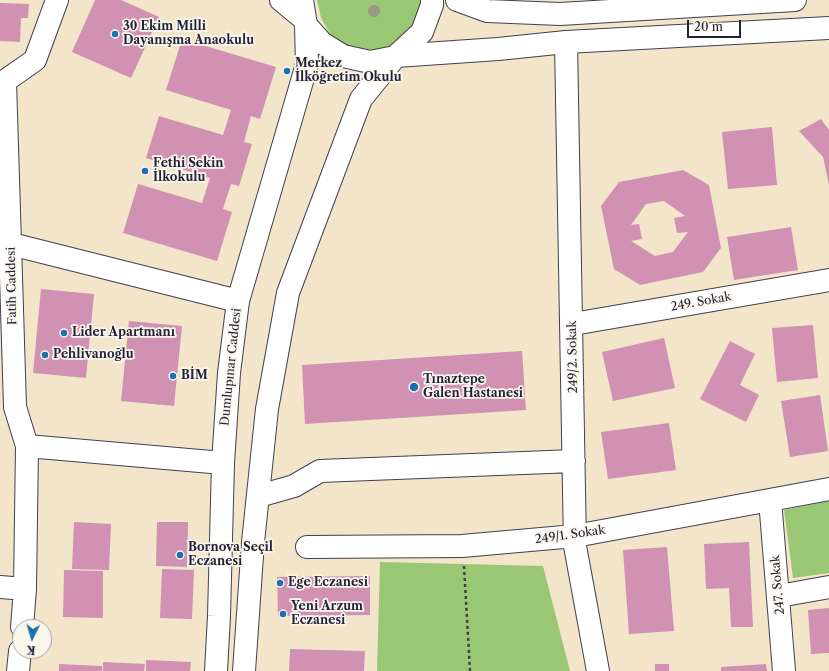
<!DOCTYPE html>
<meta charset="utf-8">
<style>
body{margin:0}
#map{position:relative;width:829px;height:671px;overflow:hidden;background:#f2e5c9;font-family:"Libre Caslon Text",serif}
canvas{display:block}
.north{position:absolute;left:12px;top:619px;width:40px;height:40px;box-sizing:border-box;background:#fbf7ec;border:1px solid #a4a2a5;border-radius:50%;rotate:185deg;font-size:11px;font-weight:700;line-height:16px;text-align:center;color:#22223b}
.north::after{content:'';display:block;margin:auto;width:14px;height:18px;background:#1f6fb2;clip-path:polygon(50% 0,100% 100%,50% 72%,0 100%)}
.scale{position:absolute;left:687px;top:20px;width:54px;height:18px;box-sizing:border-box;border:2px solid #22223b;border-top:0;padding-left:5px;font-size:12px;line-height:14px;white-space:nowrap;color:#22223b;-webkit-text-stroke:3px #fbf7ec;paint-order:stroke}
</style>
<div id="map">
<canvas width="829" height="671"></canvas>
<div class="north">K</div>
<div class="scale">20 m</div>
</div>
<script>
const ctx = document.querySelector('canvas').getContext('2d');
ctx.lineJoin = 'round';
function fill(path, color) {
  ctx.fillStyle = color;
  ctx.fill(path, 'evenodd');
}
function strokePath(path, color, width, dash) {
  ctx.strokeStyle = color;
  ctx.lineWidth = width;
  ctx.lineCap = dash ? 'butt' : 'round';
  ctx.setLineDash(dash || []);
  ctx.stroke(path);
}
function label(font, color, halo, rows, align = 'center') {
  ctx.font = font + ' "Libre Caslon Text",serif';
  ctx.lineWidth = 3.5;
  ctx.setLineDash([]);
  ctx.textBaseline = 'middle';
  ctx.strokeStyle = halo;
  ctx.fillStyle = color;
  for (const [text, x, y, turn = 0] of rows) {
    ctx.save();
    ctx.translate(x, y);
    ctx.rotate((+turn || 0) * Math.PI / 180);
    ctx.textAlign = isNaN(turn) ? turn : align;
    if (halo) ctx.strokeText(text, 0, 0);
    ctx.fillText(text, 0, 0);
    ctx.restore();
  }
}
fill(new Path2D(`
 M 317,0 L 425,0 L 421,19 L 398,45 L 380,52 L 362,52 L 345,46 L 330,34 L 321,18 Z
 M 829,501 L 829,573 L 793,578 L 784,510 Z
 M 380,562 L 543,566 L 570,671 L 377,671 Z`), '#9ac774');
fill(new Path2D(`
 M 95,0 L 121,0 L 159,17 L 131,78 L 72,52 Z
 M 0,3 L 29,4 L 28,18 L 21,18 L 20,42 L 0,41 Z
 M 182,39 L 276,67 L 260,119 L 251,116 L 244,142 L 252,144 L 239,186 L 231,184 L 223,209 L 232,212 L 217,261 L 123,233 L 138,184 L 202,203 L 210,178 L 146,158 L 159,116 L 223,135 L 231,110 L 166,90 Z
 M 821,119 L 829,130 L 829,185 L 823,157 L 799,131 Z
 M 772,127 L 777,185 L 728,189 L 722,132 Z
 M 683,170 L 709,185 L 721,248 L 703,272 L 640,285 L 614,269 L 601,206 L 619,182 ZM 664,201 L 685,216 L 674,218 L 677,233 L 688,232 L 673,252 L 655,256 L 631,241 L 642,239 L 639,224 L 631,225 L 646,204 Z
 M 791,227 L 798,270 L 734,280 L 727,237 Z
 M 41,289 L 94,294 L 86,378 L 33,373 Z
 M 129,321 L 182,326 L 174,406 L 121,401 Z
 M 813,325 L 818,378 L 777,382 L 772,328 Z
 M 664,338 L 675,388 L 613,401 L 602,352 Z
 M 730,341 L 755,354 L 740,385 L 759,395 L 746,422 L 700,399 Z
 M 522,351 L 526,410 L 305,424 L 302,365 Z
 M 820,395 L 828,451 L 790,457 L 781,401 Z
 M 669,423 L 676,470 L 608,479 L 601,432 Z
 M 74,522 L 111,524 L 109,570 L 72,569 Z
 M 157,522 L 188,522 L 187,567 L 156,566 Z
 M 749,542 L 753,627 L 731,627 L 729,588 L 706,589 L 704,544 Z
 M 667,547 L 674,631 L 629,634 L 623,550 Z
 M 162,569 L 194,570 L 192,619 L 160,618 Z
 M 64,570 L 103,571 L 103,618 L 63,617 Z
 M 370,576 L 370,615 L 278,616 L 277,577 Z
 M 829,608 L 829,653 L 811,654 L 808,610 Z
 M 290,649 L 365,651 L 364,671 L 289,671 Z
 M 146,660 L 191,662 L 190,671 L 146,671 Z
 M 103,662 L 145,664 L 144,671 L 103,671 Z
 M 59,664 L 102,666 L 102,671 L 59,671 Z
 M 655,664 L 669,664 L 669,671 L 655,671 Z
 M 766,664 L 767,671 L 721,671 L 721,667 Z`), '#d091b2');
const minor = new Path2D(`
 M 57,0 L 35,60 L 5,81 L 15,407 L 27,446 L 223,463
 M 457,0 L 487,11 L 560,14 L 795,0
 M 566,42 L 575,546 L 598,671
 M 396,56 L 498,49 L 566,42 L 829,28
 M 11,244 L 238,301
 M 573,324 L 829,280
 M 259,496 L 294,486 L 320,471 L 574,461
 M 770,500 L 784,671
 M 307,547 L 462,546 L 575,536 L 829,489
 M 0,587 L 25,589
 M 779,596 L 829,587
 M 22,627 L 25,589 L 27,446
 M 18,671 L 20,651`);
const major = new Path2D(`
 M 281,0 L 304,19
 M 302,0 L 306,25 L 322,43 L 343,56 L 370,62 L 395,57
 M 216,671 L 219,616 L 223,463 L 229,373 L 238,301 L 307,64 L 306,25
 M 244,671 L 253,542 L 267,409 L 288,293 L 361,99 L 395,57 L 422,32 L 432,5 L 432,0`);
strokePath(minor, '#413f50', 24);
strokePath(major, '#413f50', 24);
strokePath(new Path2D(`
 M 464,566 L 470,671`), '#413f50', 2.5, [3, 3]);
strokePath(minor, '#fff', 22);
strokePath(major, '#fff', 22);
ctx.fillStyle = '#979a86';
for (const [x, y] of [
 [374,11]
]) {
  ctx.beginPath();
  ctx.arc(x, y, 6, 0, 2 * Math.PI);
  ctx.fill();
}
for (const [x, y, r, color] of [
 [115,34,4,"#1f6fb2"],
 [287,71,4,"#1f6fb2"],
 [145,171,4,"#1f6fb2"],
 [64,333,4,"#1f6fb2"],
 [45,355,4,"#1f6fb2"],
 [173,376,4,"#1f6fb2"],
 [414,387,5,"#1f6fb2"],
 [180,555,4,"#1f6fb2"],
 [280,583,4,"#1f6fb2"],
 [283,614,4,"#1f6fb2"]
]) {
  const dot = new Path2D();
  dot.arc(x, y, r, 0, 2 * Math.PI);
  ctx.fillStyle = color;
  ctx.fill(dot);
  strokePath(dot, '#fbf7ec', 1.5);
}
label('bold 12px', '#22223b', '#fbf7ec', [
 ["30 Ekim Milli",123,27],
 ["Dayanışma Anaokulu",123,41],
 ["Merkez",295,64],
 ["İlköğretim Okulu",295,78],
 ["Fethi Sekin",153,164],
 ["İlkokulu",153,178],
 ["Lider Apartmanı",72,333],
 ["Pehlivanoğlu",53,355],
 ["BİM",181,376],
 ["Tınaztepe",423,380],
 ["Galen Hastanesi",423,394],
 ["Bornova Seçil",188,548],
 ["Eczanesi",188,562],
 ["Ege Eczanesi",288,583],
 ["Yeni Arzum",291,607],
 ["Eczanesi",291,621]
], 'left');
label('12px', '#22223b', '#fbf7ec', [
 ["Fatih Caddesi",12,286,-91],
 ["249. Sokak",701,302,-10],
 ["249/2. Sokak",573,357,-91],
 ["Dumlupınar Caddesi",231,367,-84],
 ["249/1. Sokak",570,535,-8],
 ["247. Sokak",778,585,-95]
]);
</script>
